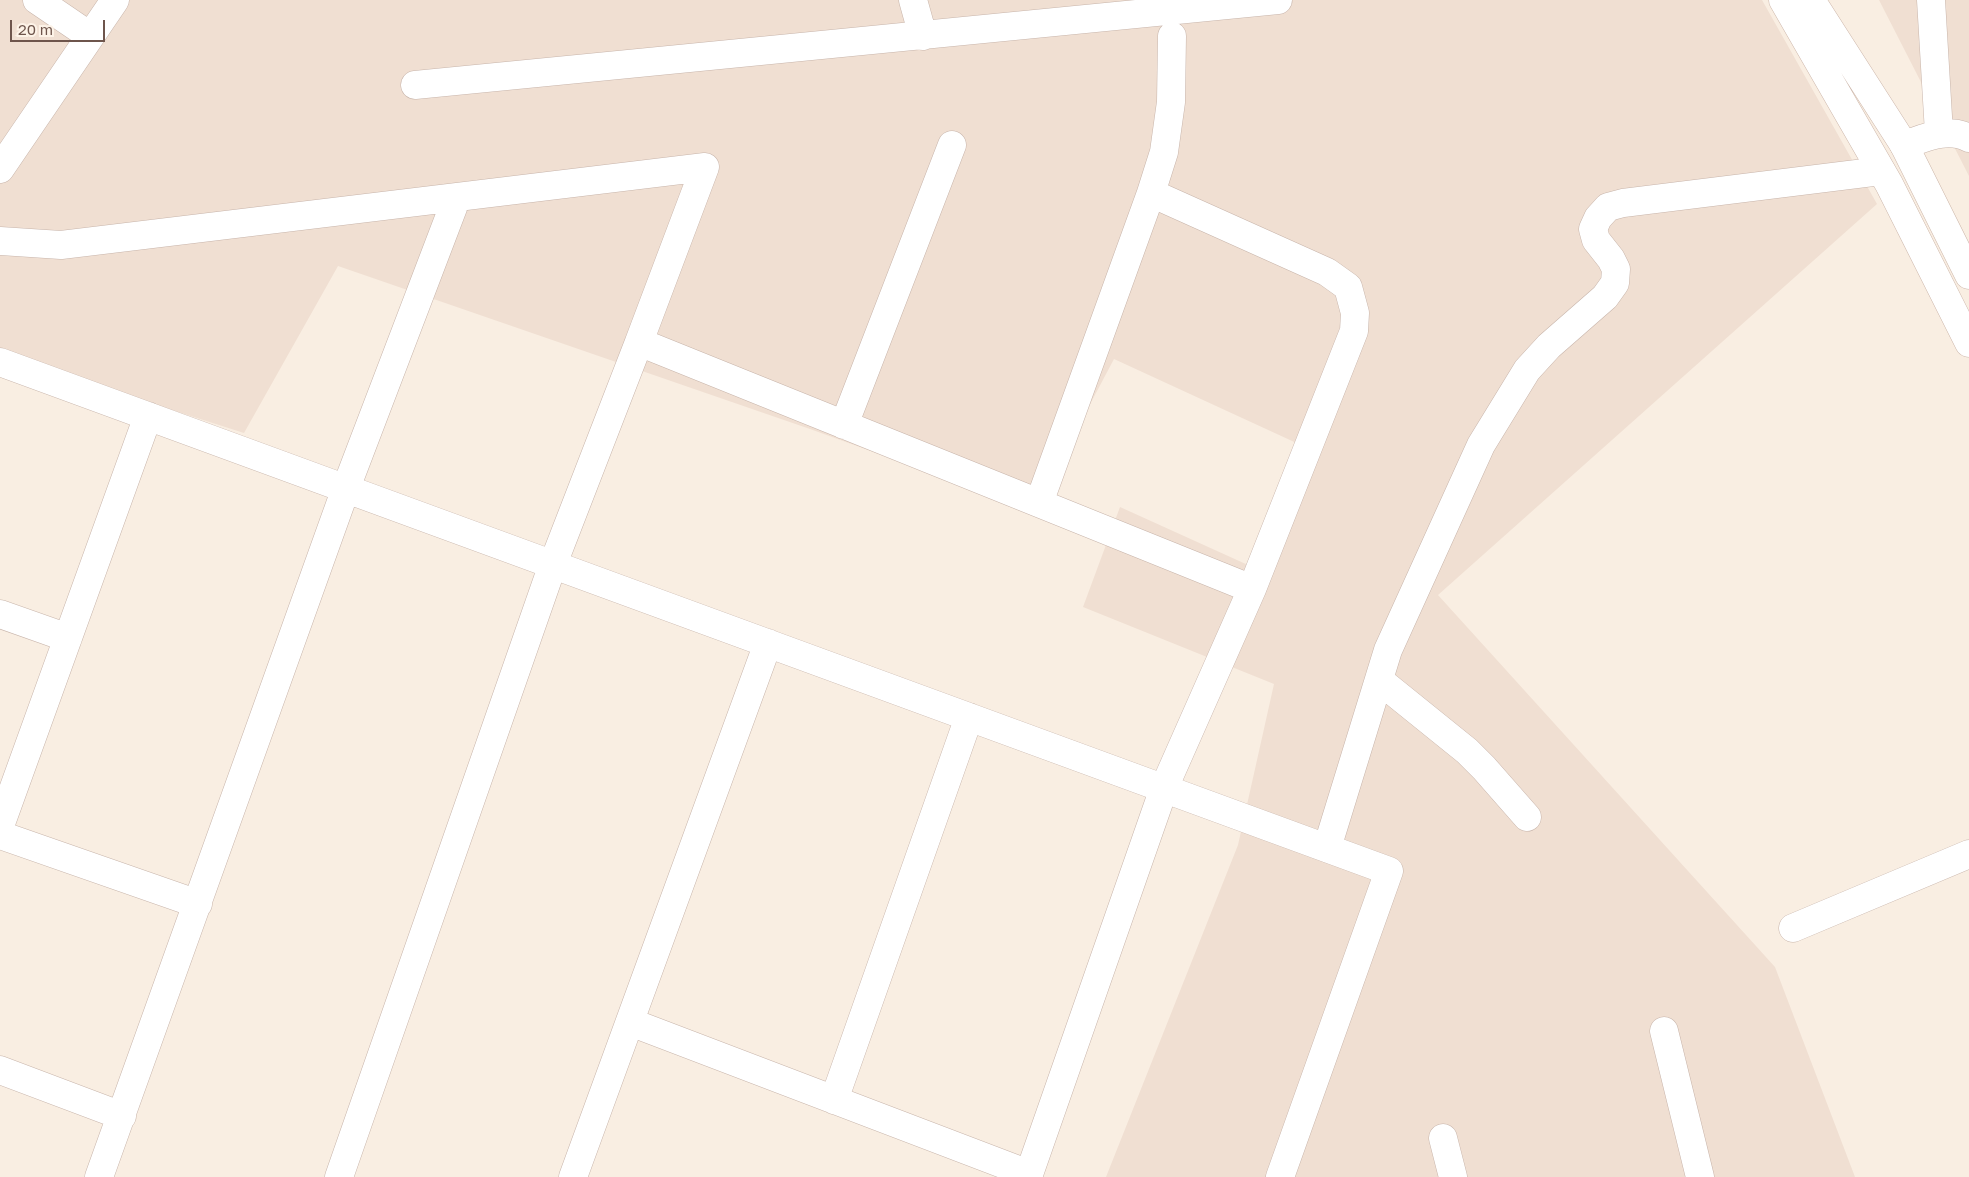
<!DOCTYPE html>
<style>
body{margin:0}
#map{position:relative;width:1969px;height:1177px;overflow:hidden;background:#f9eee2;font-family:"Golos Text",sans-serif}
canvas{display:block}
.scale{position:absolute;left:10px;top:20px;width:95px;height:22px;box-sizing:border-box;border:2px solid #6e554c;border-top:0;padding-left:6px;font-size:15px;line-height:18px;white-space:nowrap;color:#6e554c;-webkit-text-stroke:4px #fdf3e8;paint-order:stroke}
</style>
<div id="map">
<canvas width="1969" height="1177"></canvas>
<div class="scale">20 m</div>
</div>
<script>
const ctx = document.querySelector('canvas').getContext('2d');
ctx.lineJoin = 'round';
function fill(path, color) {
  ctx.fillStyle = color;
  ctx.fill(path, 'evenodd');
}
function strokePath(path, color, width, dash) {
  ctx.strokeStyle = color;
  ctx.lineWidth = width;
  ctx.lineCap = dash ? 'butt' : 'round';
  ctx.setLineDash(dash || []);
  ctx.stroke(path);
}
fill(new Path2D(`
 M 0,0 L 1762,0 L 1877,204 L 1438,595 L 1775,967 L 1855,1177 L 1106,1177 L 1238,845 L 1274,684 L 1083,607 L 1120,507 L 1259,570 L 1316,452 L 1114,359 L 1034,510 L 810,429 L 338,266 L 244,433 L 0,355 Z
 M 1879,0 L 1969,0 L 1969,176 Z`), '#f0dfd2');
const minor = new Path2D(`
 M 37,0 L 90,36
 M 913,0 L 923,36
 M 1931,0 L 1939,133
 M 415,85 L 1278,0
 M 1904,145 C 1925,138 1947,127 1969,138
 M 0,169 L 115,0
 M 1151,193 L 1327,272 L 1348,287 L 1355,313 L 1354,331 L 1252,589
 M 0,241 L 61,245 L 705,167 L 639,342
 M 0,362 L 1389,871 L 1280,1177
 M 844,425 L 952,145
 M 1039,503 L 1151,193 L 1164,152 L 1171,102 L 1172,36
 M 0,614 L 68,638
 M 1379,680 L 1467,751 L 1484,768 L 1527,817
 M 0,826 L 148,416
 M 0,835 L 198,904
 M 1327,848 L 1388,650 L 1481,445 L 1527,370 L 1549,346 L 1605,297 L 1615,283 L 1616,269 L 1611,259 L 1596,240 L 1593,229 L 1598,218 L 1608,207 L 1623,203 L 1881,171
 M 1793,928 L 1969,854
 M 630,1022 L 1029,1174
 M 1664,1031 L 1700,1177
 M 0,1070 L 122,1116
 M 834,1100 L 969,717
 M 1443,1138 L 1453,1177
 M 99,1177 L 346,488 L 457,197
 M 339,1177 L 553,564 L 639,342 L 1252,589 L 1164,788 L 1028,1177
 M 573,1177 L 768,643`);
const secondary = new Path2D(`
 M 1783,0 L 1889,184 L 1969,343
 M 1811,0 L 1904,145 L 1969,275`);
strokePath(minor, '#c8b5ab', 29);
strokePath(secondary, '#cdb7ab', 29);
strokePath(minor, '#fff', 28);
strokePath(secondary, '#fff', 28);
</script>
